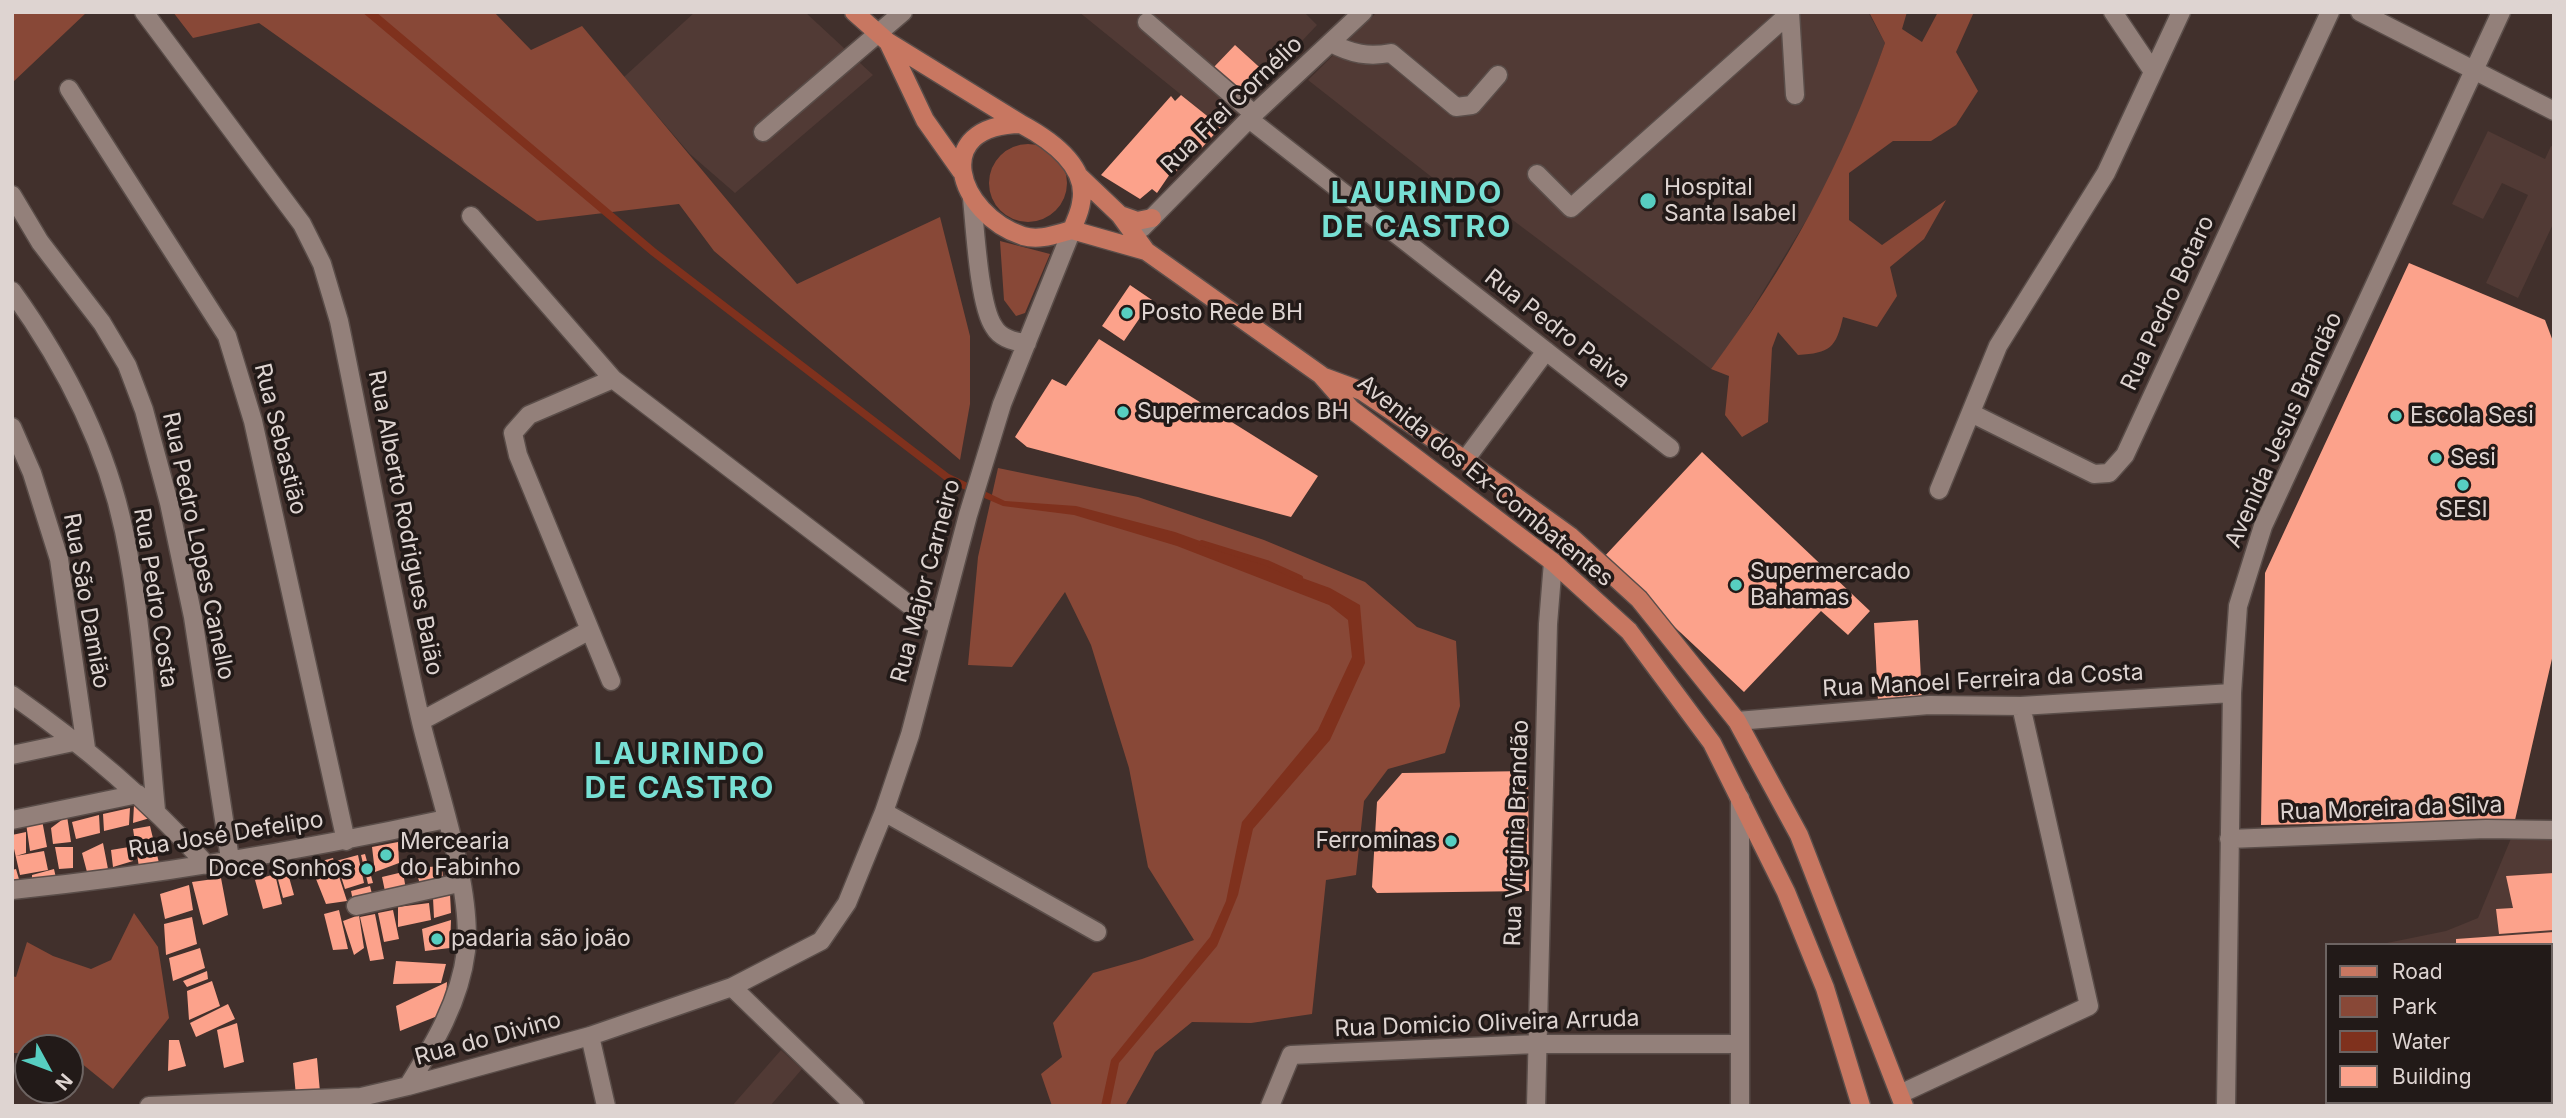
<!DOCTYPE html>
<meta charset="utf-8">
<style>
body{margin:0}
#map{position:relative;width:2566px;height:1118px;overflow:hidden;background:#41302c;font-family:Inter,sans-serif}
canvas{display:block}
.frame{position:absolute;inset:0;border:14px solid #ded4d1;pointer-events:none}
.legend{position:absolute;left:2325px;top:943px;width:228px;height:161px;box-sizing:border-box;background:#221a18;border:2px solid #6d6462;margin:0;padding:9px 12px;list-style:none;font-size:21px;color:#ded4d1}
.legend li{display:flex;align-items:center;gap:14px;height:35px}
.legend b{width:35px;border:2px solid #6d6462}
.north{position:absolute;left:14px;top:1034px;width:70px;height:70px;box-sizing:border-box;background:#221a18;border:2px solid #6d6462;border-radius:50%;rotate:131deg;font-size:19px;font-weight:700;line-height:28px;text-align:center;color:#ded4d1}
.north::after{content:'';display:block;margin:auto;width:24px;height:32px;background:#57cec1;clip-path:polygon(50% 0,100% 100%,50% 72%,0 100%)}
</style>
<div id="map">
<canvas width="2566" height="1118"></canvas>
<div class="frame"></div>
<ul class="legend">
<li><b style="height:9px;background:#c87761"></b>Road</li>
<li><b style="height:19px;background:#884837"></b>Park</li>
<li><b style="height:19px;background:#7f311d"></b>Water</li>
<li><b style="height:19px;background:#fca28b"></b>Building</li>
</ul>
<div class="north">N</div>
</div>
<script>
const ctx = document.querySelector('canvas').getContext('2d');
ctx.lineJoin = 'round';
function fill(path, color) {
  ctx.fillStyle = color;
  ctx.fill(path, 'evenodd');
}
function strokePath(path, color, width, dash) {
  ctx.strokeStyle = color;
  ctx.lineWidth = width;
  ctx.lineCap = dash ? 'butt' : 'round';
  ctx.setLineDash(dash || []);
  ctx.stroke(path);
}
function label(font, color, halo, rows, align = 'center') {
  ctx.font = font + ' Inter,sans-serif';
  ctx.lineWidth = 7;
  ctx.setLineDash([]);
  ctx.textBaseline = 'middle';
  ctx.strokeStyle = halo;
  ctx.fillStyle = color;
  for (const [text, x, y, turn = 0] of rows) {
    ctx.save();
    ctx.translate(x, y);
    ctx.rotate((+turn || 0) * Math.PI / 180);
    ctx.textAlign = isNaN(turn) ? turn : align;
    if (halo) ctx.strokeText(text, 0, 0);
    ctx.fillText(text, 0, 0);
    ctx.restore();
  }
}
fill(new Path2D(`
 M 695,12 L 805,12 L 873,75 L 735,193 L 690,154 L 624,77 Z
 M 1079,12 L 1304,12 L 1317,25 L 1221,127 Z
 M 1377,12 L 1868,12 L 1885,43 L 1855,128 L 1826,188 L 1734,339 L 1711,369 L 1506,215 L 1438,182 L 1308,80 Z
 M 2488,131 L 2545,159 L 2551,146 L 2554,147 L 2554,222 L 2518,298 L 2486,283 L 2528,195 L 2502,183 L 2483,219 L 2452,204 Z
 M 2517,824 L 2554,825 L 2554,1106 L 2442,1106 L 2435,1102 L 2550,1102 L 2550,945 L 2377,945 L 2446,931 L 2478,918 Z
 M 781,1050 L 802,1069 L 770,1106 L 732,1106 Z`), '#513a35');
fill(new Path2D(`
 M 12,12 L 87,12 L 12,83 Z
 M 173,12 L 494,12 L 531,50 L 582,26 L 797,284 L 940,217 L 970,336 L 970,404 L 960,460 L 714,251 L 679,204 L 537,221 L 259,23 L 193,38 Z
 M 1869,12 L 1907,12 L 1902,29 L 1922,42 L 1938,12 L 1974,12 L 1956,52 L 1978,91 L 1956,125 L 1931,141 L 1893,141 L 1849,173 L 1849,220 L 1882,245 L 1946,200 L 1924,239 L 1890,267 L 1897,296 L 1877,327 L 1843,317 C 1836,348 1830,353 1798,355 L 1778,332 L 1772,348 L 1768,422 L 1742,437 L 1725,415 L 1729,376 L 1711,369 C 1787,267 1843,162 1885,43 Z
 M989 183a39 39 0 1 1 78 0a39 39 0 1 1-78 0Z
 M 1000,241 L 1050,254 L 1025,313 L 1016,316 L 1004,300 Z
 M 998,468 L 1138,497 L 1264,540 L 1365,582 L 1417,627 L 1456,641 L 1460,706 L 1445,753 L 1388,769 L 1364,801 L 1356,875 L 1326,880 L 1312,1014 L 1251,1023 L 1192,1022 L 1155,1052 L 1125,1106 L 1052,1106 L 1041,1074 L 1062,1057 L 1053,1023 L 1093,973 L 1142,959 L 1194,940 L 1148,867 L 1129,768 L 1091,645 L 1065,592 L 1012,667 L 968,665 L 978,557 Z
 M 134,913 L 158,947 L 169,1018 L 113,1089 L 70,1054 L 70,1048 L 28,1048 L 28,1053 L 12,1053 L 12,976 L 16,977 L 27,942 L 53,956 L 91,969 L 111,960 Z`), '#884837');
fill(new Path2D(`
 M 362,12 L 376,12 L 656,249 L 949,474 L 1005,501 L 1076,506 L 1175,532 L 1330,588 L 1360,605 L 1365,663 L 1330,740 L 1253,829 L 1238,895 L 1217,946 L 1119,1063 L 1110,1106 L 1101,1106 L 1111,1060 L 1210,937 L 1226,901 L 1242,822 L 1318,730 L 1352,657 L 1348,620 L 1329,605 L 1177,546 L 1074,515 L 1003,506 L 947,482 L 651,255 Z`), '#7f311d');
strokePath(new Path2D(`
 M 1202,543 L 1267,563 L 1300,578`), '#7f311d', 6);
fill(new Path2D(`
 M 1235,45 L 1268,75 L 1247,98 L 1214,67 Z
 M 1181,95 L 1221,127 L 1197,153 L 1193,150 L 1175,173 L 1172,171 L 1157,193 L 1152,189 L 1140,199 L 1101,175 L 1171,96 L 1175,101 Z
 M 2409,263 L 2545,320 L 2554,344 L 2554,650 L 2515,820 L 2261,825 L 2265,573 Z
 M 1130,285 L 1152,300 L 1124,341 L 1102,326 Z
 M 1099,339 L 1318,476 L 1291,517 L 1027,447 L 1015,437 L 1052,379 L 1066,386 Z
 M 1702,452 L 1870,611 L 1848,635 L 1821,611 L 1744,692 L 1602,559 Z
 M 1918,620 L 1922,699 L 1878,701 L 1874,623 Z
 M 1528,771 L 1529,891 L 1377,893 L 1372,887 L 1377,802 L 1402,773 Z
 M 134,805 L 150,818 L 133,823 Z
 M 130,808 L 129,825 L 104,831 L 103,814 Z
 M 99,815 L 100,833 L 76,839 L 72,822 Z
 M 67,816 L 71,842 L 53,844 L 51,828 Z
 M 42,820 L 47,847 L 30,851 L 26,823 Z
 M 150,826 L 160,867 L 139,867 L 133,829 Z
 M 26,832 L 26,853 L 16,856 L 44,851 L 48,870 L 20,875 L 12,840 L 12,835 Z
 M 398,842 L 399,863 L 375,872 L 372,847 Z
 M 103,843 L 108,869 L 87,872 L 82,853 Z
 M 55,847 L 73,847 L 73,868 L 59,869 Z
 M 129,847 L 133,861 L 113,867 L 111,850 Z
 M 365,854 L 373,883 L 368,884 L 361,855 Z
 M 358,855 L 364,883 L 345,889 L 336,861 Z
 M 333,858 L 347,901 L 326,904 L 310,864 Z
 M 442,866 L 443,880 L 420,884 L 415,868 Z
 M 16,869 L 21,886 L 12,887 L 12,870 Z
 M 54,869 L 56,878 L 32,884 L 32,875 Z
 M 287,870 L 294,895 L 283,898 L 276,872 Z
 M 403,872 L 406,890 L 386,896 L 382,877 Z
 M 2554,873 L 2554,930 L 2499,934 L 2496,909 L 2513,908 L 2506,876 Z
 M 275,874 L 282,904 L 263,909 L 255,880 Z
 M 221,878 L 228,915 L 203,925 L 192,882 Z
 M 189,885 L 193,910 L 165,919 L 160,894 Z
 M 370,886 L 372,894 L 353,901 L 351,891 Z
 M 450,894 L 451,913 L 434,918 L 433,898 Z
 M 429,903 L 431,920 L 398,927 L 398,907 Z
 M 339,910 L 348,949 L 333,950 L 324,914 Z
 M 393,910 L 399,939 L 384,942 L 378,913 Z
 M 375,914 L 384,959 L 370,961 L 360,917 Z
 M 359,915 L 364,948 L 354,955 L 343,921 Z
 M 192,917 L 197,944 L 166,955 L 164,924 Z
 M 451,920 L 450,948 L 425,951 L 422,929 Z
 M 2554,932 L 2554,1064 L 2550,1064 L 2550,945 L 2456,945 L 2456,939 Z
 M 200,948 L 205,968 L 173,981 L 169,958 Z
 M 396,961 L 446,964 L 441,983 L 393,984 Z
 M 207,971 L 208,979 L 187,987 L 183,981 Z
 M 212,981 L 220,1006 L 189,1020 L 187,991 Z
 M 447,982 L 445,1013 L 400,1031 L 396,1006 Z
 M 228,1004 L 235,1019 L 196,1037 L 190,1023 Z
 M 237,1023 L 244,1062 L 224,1068 L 217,1030 Z
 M 169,1040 L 179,1040 L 186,1066 L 168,1071 Z
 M 317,1058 L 320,1092 L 296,1096 L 293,1063 Z
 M 2550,1087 L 2554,1087 L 2554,1106 L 2534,1106 L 2534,1102 L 2550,1102 Z`), '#fca28b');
const minor = new Path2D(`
 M 144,12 L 302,224 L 322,264 L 339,321 C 367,455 390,589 421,722 C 436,785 473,888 466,951 C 460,1001 434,1044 408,1086
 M 1790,12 L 1795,95
 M 2113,12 L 2152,70
 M 2360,12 L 2554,111
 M 1147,22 L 1254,114
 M 1331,43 C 1352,54 1368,57 1391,53 L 1456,107 L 1472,105 L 1498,75
 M 69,89 L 227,336 L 253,421 L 346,841
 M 1249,119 L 1670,448
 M 763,132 L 903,12
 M 1537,174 L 1571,208 L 1790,13
 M 12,195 L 40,242 L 102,323 L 127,365 L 144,410 L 169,503 L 193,617 L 230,859
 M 972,198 C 975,227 979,306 994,327 C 1001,339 1015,342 1027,343
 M 471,216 L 613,379 L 937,626
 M 1142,228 L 1254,114 L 1363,12
 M 12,291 C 63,362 106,445 124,531 C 143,622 147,718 156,810
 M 1971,413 L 2094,474 L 2109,473 L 2125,455 L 2330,12
 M 12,427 L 32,473 L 59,559 L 86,748
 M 1465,460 L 1546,351
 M 1939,490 L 1998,346 L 2106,173 L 2181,12
 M 611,681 L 518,455 L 513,433 L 529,415 L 613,379
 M 12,695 C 86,747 146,798 207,865
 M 421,721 L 590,630
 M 1737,721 L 1929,705 L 2021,706 L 2232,693
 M 12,755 L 78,741
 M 884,812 L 1097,932
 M 12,820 L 138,794
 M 2229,839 L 2486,829 L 2554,830
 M 12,890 C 158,875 303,850 446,819
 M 356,906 L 459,883
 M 732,987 L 855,1106
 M 590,1036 L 606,1106
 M 1900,1094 L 2089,1006 L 2021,706
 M 149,1106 L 361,1097 L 408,1086 L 590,1036 L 732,987 L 821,941 L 847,903 L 884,812 L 910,735 L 968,515 L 1002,404 L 1072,230
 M 1270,1106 L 1291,1055 L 1536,1044 L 1740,1044
 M 1536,1106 L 1548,624 L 1553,562
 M 1740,1106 L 1740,798
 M 2226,1106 L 2232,693 L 2238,606 L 2263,526 L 2501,12`);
const major = new Path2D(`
 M 854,12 L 888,42 L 1021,124
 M 888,42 L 925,120 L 961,171
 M 1021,124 C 1049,139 1089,166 1081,203 C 1080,212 1075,221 1072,230 C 1056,234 1040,241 1023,236 C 957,214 929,125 1021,124 Z
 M 1079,176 L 1120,215 L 1146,251
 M 1120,215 L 1137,221 L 1152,218
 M 1072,230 L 1146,251 L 1321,375 L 1351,409 L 1553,562 L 1629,631 L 1712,743 L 1786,892 L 1825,988 L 1861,1106
 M 1324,377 L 1362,391 L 1465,460 L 1570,536 L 1639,599 L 1737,721 L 1799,835 L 1904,1106`);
strokePath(minor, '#5a4d49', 21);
strokePath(major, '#5a4d49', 21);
strokePath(minor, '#93807a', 18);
strokePath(major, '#c87761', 18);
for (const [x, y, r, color] of [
 [1648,201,9,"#57cec1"],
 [1127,313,7,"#57cec1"],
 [1123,412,7,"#57cec1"],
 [2396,416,7,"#57cec1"],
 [2436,458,7,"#57cec1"],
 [2463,485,7,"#57cec1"],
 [1736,585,7,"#57cec1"],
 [1451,841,7,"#57cec1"],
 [386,855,7,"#57cec1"],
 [367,869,7,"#57cec1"],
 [437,939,7,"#57cec1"]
]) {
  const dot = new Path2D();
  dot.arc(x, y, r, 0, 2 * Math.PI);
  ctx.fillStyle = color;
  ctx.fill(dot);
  strokePath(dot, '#221a18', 2.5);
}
label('23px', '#ded4d1', '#221a18', [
 ["Rua Frei Cornélio",1232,105,-44],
 ["Rua Pedro Botaro",2168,303,-65],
 ["Rua Pedro Paiva",1557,329,38],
 ["Avenida Jesus Brandão",2284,430,-66],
 ["Rua Sebastião",280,439,76],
 ["Avenida dos Ex-Combatentes",1485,481,39],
 ["Rua Alberto Rodrigues Baião",405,523,79],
 ["Rua Pedro Lopes Canello",198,546,78],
 ["Rua Major Carneiro",926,581,-75],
 ["Rua Pedro Costa",155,598,81],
 ["Rua São Damião",86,601,80],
 ["Rua Manoel Ferreira da Costa",1983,681,-3],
 ["Rua Moreira da Silva",2391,809,-2],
 ["Rua Virginia Brandão",1517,833,-88],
 ["Rua José Defelipo",226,835,-9],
 ["Rua Domicio Oliveira Arruda",1487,1024,-2],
 ["Rua do Divino",488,1039,-15]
]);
label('23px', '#ded4d1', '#221a18', [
 ["Hospital",1664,188],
 ["Santa Isabel",1664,214],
 ["Posto Rede BH",1141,313],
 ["Supermercados BH",1137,412],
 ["Escola Sesi",2410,416],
 ["Sesi",2450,458],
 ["SESI",2463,510,"center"],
 ["Supermercado",1750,572],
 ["Bahamas",1750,598],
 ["Ferrominas",1437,841,"right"],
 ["Mercearia",400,842],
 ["do Fabinho",400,868],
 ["Doce Sonhos",353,869,"right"],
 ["padaria são joão",451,939]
], 'left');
ctx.letterSpacing = '2px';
label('bold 30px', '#77e0d4', '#221a18', [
 ["LAURINDO",1417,194],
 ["DE CASTRO",1417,228],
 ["LAURINDO",680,755],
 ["DE CASTRO",680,789]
]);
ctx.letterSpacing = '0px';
</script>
